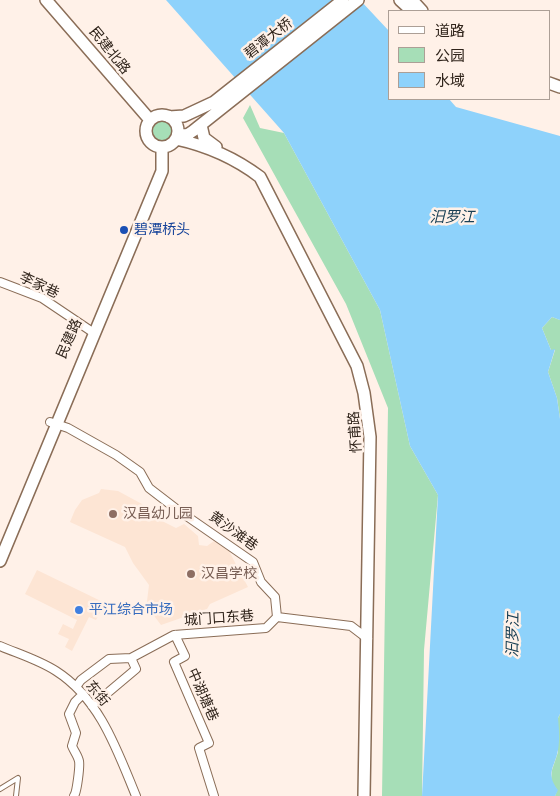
<!DOCTYPE html>
<meta charset="utf-8">
<style>
body{margin:0}
#map{position:relative;width:560px;height:796px;overflow:hidden;background:#fff1e8;font-family:"Roboto Condensed","Noto Sans SC",sans-serif}
canvas{display:block}
.legend{position:absolute;left:388px;top:10px;width:162px;height:90px;box-sizing:border-box;background:#fff1e8;border:1px solid #ac9f96;margin:0;padding:6px 9px;list-style:none;font-size:15px;color:#30241b}
.legend li{display:flex;align-items:center;gap:10px;height:25px}
.legend b{width:25px;border:1px solid #ac9f96}
</style>
<div id="map">
<canvas width="560" height="796"></canvas>
<ul class="legend">
<li><b style="height:6px;background:#fff"></b>道路</li>
<li><b style="height:14px;background:#a6deb7"></b>公园</li>
<li><b style="height:14px;background:#8ed2fb"></b>水域</li>
</ul>
</div>
<script>
const ctx = document.querySelector('canvas').getContext('2d');
ctx.lineJoin = 'round';
function fill(path, color) {
  ctx.fillStyle = color;
  ctx.fill(path, 'evenodd');
}
function strokePath(path, color, width, dash) {
  ctx.strokeStyle = color;
  ctx.lineWidth = width;
  ctx.lineCap = dash ? 'butt' : 'round';
  ctx.setLineDash(dash || []);
  ctx.stroke(path);
}
function label(font, color, halo, rows, align = 'center') {
  ctx.font = font + ' "Roboto Condensed","Noto Sans SC",sans-serif';
  ctx.lineWidth = 5;
  ctx.setLineDash([]);
  ctx.textBaseline = 'middle';
  ctx.strokeStyle = halo;
  ctx.fillStyle = color;
  for (const [text, x, y, turn = 0] of rows) {
    ctx.save();
    ctx.translate(x, y);
    ctx.rotate((+turn || 0) * Math.PI / 180);
    ctx.textAlign = isNaN(turn) ? turn : align;
    if (halo) ctx.strokeText(text, 0, 0);
    ctx.fillText(text, 0, 0);
    ctx.restore();
  }
}
fill(new Path2D(`
 M 101,489 L 118,491 L 142,504 L 158,519 L 176,528 L 184,524 L 198,536 L 199,545 L 207,546 L 214,541 L 229,551 L 248,587 L 210,604 L 207,609 L 161,625 L 152,613 L 147,601 L 149,585 L 133,563 L 125,547 L 70,522 L 75,510 L 82,500 L 99,493 Z
 M 37,570 L 105,603 L 96,620 L 89,617 L 72,651 L 65,647 L 69,639 L 58,634 L 63,624 L 73,629 L 77,620 L 25,594 Z`), '#fde5d4');
fill(new Path2D(`
 M 250,105 L 260,128 L 284,133 L 380,310 L 410,446 L 438,495 L 424,650 L 422,796 L 382,796 L 388,408 L 346,304 L 243,118 Z
 M152 131a11 11 0 1 1 22 0a11 11 0 1 1-22 0Z
 M 552,317 L 560,320 L 560,419 L 557,398 L 548,372 L 555,350 L 551,350 L 542,328 Z
 M 560,714 L 560,796 L 555,796 L 557,790 L 551,781 L 552,770 L 558,752 L 558,718 Z`), '#a6deb7');
fill(new Path2D(`
 M 166,0 L 360,0 L 389,31 L 389,99 L 449,99 L 456,107 L 560,136 L 560,320 L 552,317 L 542,328 L 551,350 L 555,349 L 548,372 L 557,398 L 560,419 L 560,714 L 558,718 C 559,729 560,740 558,750 C 555,767 545,773 558,790 L 555,796 L 422,796 L 438,495 L 410,446 L 380,310 L 284,133 Z`), '#8ed2fb');
const lane = new Path2D(`
 M 0,789 L 18,778 L 16,796`);
const street = new Path2D(`
 M 0,282 L 42,298 L 91,331
 M 50,422 L 68,428 L 116,455 L 140,472 L 149,488 L 175,508 L 253,562 L 261,582 L 275,597 L 277,617
 M 175,635 L 185,656 L 174,662 L 209,743 L 199,748 L 214,796
 M 0,646 C 19,654 39,660 56,671 C 100,699 117,750 136,796
 M 76,687 L 81,680 L 109,659 L 131,658 L 174,635 L 266,628 L 277,617 L 351,626 L 368,639
 M 92,706 L 136,669 L 131,658
 M 74,796 C 77,792 80,766 79,761 C 78,756 74,751 72,746 L 76,733 L 69,714 L 75,702 L 83,694`);
const secondary = new Path2D(`
 M 46,0 L 150,120
 M 400,0 L 412,11
 M 412,0 L 422,11
 M 549,83 L 560,87
 M146 131a16 16 0 1 1 32 0a16 16 0 1 1-32 0Z
 M 169,117 L 184,116 L 214,102 L 343,0
 M 201,125 L 204,138 L 216,147
 M 178,134 L 187,135 L 193,131 L 358,0
 M 176,139 C 208,146 235,158 260,177 L 357,366 L 364,393 L 370,437 L 364,796
 M 0,561 L 162,171 L 162,148`);
strokePath(lane, '#8a6d57', 6);
strokePath(street, '#8a6d57', 10);
strokePath(secondary, '#8a6d57', 14);
strokePath(lane, '#fff', 4);
strokePath(street, '#fff', 8);
strokePath(secondary, '#fff', 11);
for (const [x, y, r, color] of [
 [124,230,5,"#1a4fb4"],
 [113,514,5,"#8d6e63"],
 [191,574,5,"#8d6e63"],
 [79,610,5,"#3f7fe0"]
]) {
  const dot = new Path2D();
  dot.arc(x, y, r, 0, 2 * Math.PI);
  ctx.fillStyle = color;
  ctx.fill(dot);
  strokePath(dot, '#fff1e8', 2);
}
label('14px', '#30241b', '#fff1e8', [
 ["碧潭大桥",269,39,-38],
 ["民建北路",109,51,51],
 ["李家巷",39,286,25],
 ["民建路",70,339,-66],
 ["怀甫路",356,432,-94],
 ["黄沙滩巷",233,532,36],
 ["城门口东巷",219,619,-4],
 ["东街",97,694,50],
 ["中湖塘巷",202,695,66]
]);
label('14px', '#164399', '#fff1e8', [
 ["碧潭桥头",134,230]
], 'left');
label('14px', '#785e54', '#fff1e8', [
 ["汉昌幼儿园",123,514],
 ["汉昌学校",201,574]
], 'left');
label('14px', '#366cbe', '#fff1e8', [
 ["平江综合市场",89,610]
], 'left');
label('italic 15px', '#1a4055', '#fff1e8', [
 ["汨罗江",452,218],
 ["汨罗江",514,635,-89]
]);
</script>
